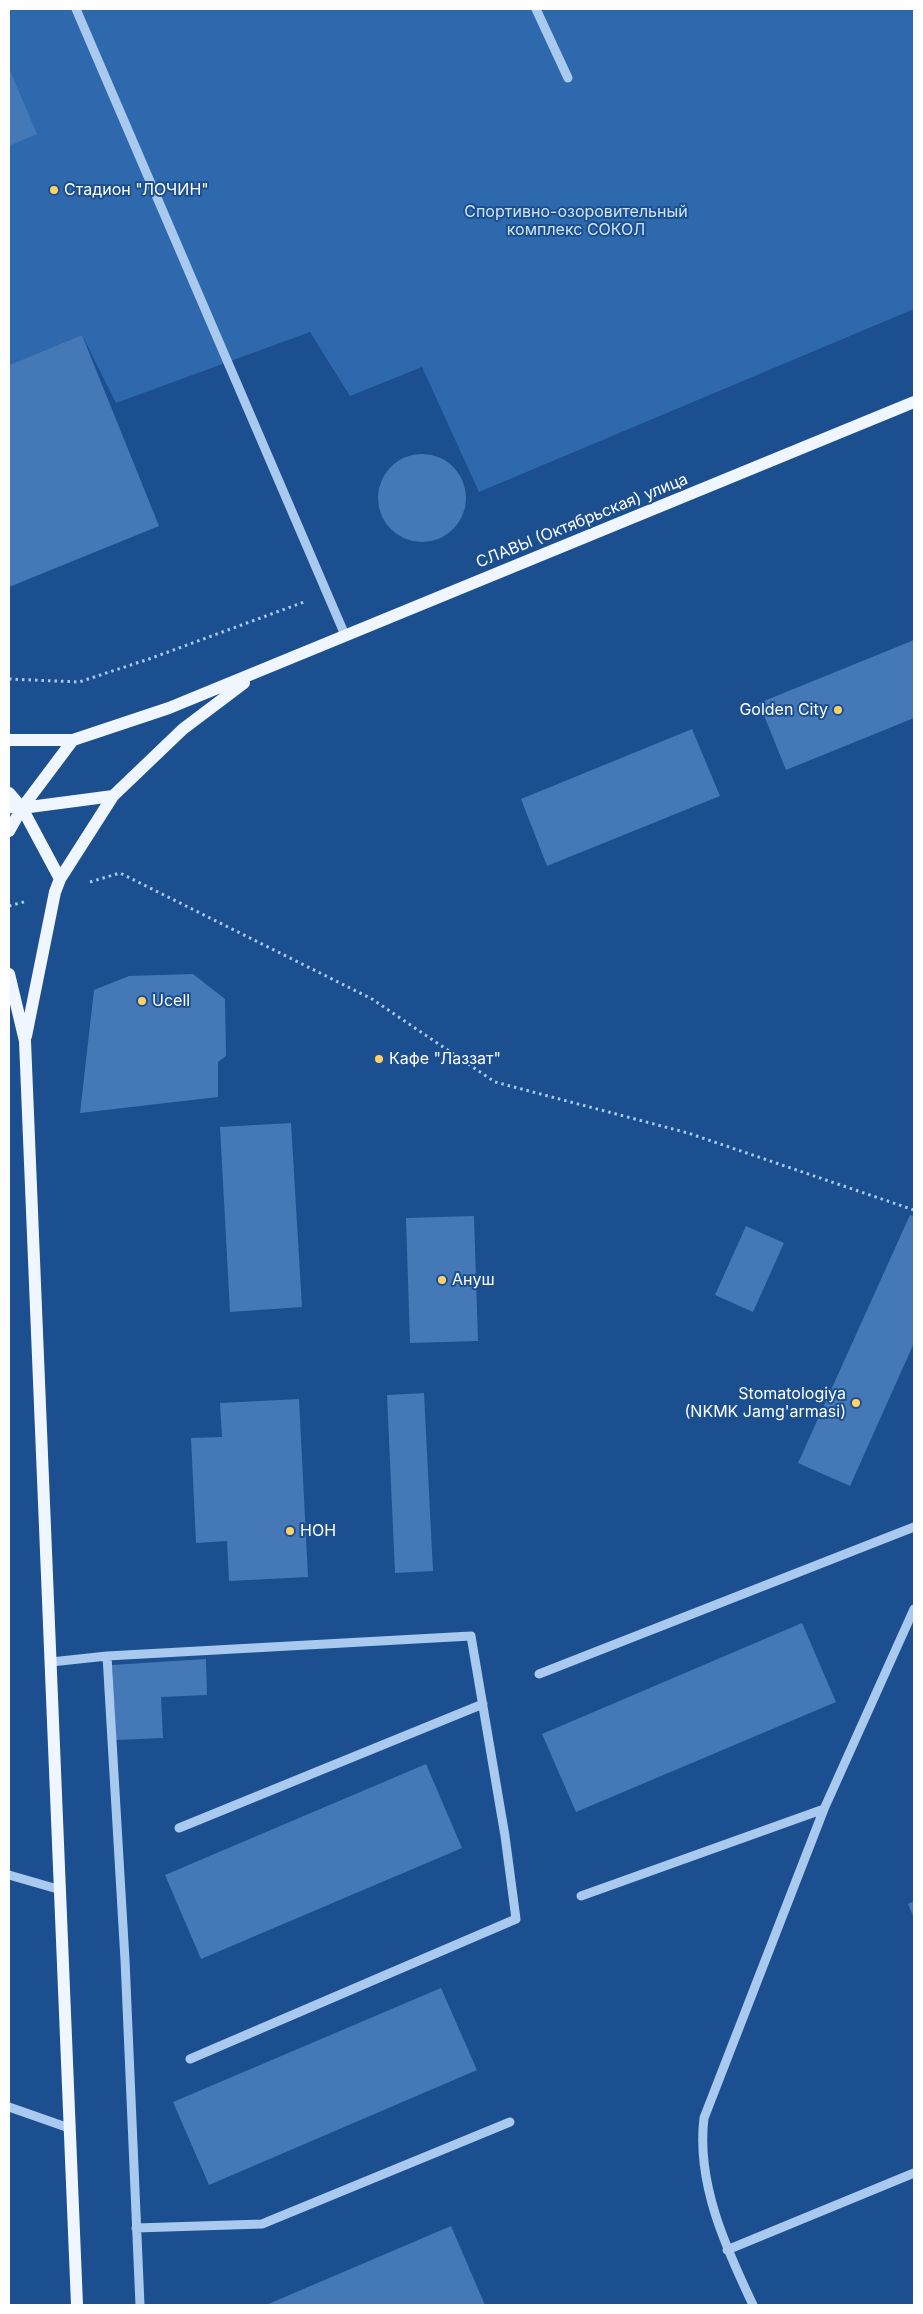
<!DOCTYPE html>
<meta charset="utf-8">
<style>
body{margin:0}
#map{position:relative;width:923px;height:2314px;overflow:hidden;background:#1b4f8f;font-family:Inter,sans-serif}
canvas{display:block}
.frame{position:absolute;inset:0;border:10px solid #fff;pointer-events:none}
</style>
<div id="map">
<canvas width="923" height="2314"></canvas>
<div class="frame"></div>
</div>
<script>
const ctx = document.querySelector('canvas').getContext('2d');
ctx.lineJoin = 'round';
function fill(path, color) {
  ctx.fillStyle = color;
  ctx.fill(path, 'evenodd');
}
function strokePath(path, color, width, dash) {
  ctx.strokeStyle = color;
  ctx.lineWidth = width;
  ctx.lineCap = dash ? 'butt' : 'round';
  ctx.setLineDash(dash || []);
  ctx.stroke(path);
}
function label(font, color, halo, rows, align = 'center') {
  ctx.font = font + ' Inter,sans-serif';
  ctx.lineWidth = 4;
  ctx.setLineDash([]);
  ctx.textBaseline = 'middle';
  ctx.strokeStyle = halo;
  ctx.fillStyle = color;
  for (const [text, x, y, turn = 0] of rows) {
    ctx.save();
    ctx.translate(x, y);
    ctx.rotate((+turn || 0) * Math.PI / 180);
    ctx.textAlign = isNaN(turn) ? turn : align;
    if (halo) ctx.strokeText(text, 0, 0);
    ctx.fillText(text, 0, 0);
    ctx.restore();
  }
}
fill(new Path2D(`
 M 9,9 L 914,9 L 914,309 L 479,492 L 422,367 L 350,396 L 310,332 L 116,403 L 82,335 L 9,365 Z`), '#2e69ad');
fill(new Path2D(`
 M 9,68 L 37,134 L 9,146 Z
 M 82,335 L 159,526 L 9,587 L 9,365 Z
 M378 498a44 44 0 1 1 88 0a44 44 0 1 1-88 0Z
 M 914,640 L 914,718 L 786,770 L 759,703 Z
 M 692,729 L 720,796 L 547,866 L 521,799 Z
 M 193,974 L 225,999 L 226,1056 L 218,1062 L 218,1097 L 80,1113 L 94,990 L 129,976 Z
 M 291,1123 L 302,1307 L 230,1312 L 220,1127 Z
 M 910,1215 L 914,1216 L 914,1343 L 850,1486 L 798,1463 Z
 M 474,1216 L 478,1341 L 410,1343 L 406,1218 Z
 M 746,1226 L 784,1243 L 753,1312 L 715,1295 Z
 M 424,1393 L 433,1571 L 395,1573 L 387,1395 Z
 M 299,1399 L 308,1577 L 229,1581 L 227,1541 L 196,1543 L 191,1438 L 222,1437 L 220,1403 Z
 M 802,1623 L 836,1702 L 576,1812 L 542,1734 Z
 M 206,1659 L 207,1695 L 161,1697 L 163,1738 L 116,1740 L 112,1665 Z
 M 426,1764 L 462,1848 L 201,1959 L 165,1875 Z
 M 914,1901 L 914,1918 L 908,1904 Z
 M 441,1988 L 477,2070 L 209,2185 L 173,2102 Z
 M 451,2226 L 485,2305 L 266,2305 Z`), '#4478b7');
strokePath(new Path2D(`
 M 9,679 L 79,682 L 149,659 L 304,602
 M 90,882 L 120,873 L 372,999 L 495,1082 L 688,1133 L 914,1210
 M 9,906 L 27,901`), '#a9c9ee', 3, [2.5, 4]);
strokePath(new Path2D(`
 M 76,9 L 345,635
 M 536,9 L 568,78
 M 107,1656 L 125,1960 L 140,2305
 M 51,1662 L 107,1656 L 471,1636 L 505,1836 L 516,1919 L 190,2059
 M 539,1674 L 914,1527
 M 179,1828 L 483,1704
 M 9,1875 L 61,1890
 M 581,1896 L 824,1809
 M 9,2107 L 69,2128
 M 136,2228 L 262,2224 L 510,2122
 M 727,2250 L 914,2173
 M 753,2305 C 726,2248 696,2183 704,2118 L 824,1809 L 914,1609`), '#a9c9ee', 9);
strokePath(new Path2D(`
 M 9,740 L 73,740 L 169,708 L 914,402
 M 9,793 L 22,808 L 60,879
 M 9,807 L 22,808 L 113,796
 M 9,831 L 22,808 L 73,740
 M 9,974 L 25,1041 L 77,2305
 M 26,1036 L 55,892 L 60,879 L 113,796 L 183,729 L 244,683`), '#f0f6ff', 12);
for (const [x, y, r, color] of [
 [54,190,5,"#ffd166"],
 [838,710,5,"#ffd166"],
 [142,1001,5,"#ffd166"],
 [379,1059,5,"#ffd166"],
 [442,1280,5,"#ffd166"],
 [856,1403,5,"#ffd166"],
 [290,1531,5,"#ffd166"]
]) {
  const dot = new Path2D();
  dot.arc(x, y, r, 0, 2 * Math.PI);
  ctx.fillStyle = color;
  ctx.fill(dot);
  strokePath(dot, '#1b4f8f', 2);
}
label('16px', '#fff', '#1b4f8f', [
 ["Стадион \"ЛОЧИН\"",64,190],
 ["Golden City",828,710,"right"],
 ["Ucell",152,1001],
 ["Кафе \"Лаззат\"",389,1059],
 ["Ануш",452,1280],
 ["Stomatologiya",846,1394,"right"],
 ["(NKMK Jamg'armasi)",846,1412,"right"],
 ["НОН",300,1531]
], 'left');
label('16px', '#cfe3fa', '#1b4f8f', [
 ["Спортивно-озоровительный",576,212],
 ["комплекс СОКОЛ",576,230]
]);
label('16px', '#fff', '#1b4f8f', [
 ["СЛАВЫ (Октябрьская) улица",582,521,-22]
]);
</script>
